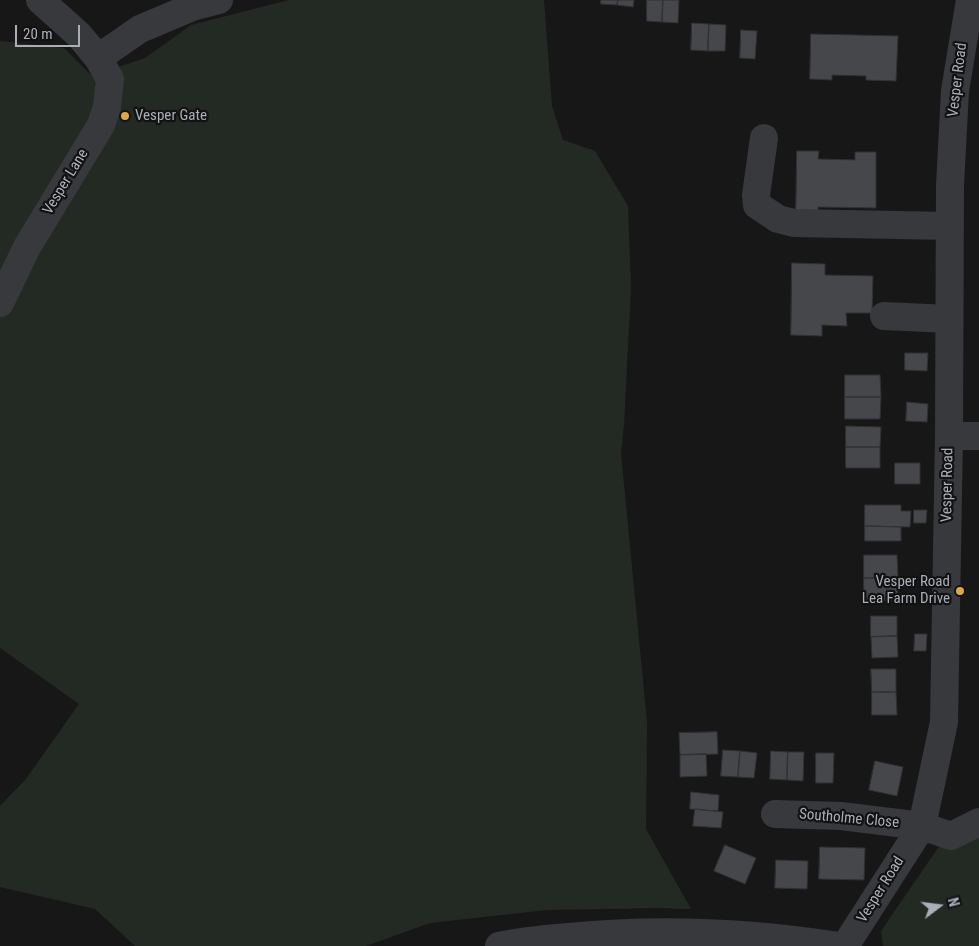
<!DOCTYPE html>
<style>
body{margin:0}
#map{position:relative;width:979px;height:946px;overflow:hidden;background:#171718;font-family:"Roboto Condensed",sans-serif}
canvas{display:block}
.north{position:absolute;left:914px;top:881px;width:50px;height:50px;-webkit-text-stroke:4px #121213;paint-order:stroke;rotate:75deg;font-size:14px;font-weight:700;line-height:20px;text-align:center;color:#aaaeb7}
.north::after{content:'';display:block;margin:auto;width:18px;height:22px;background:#aaaeb7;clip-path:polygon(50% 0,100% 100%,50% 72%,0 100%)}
.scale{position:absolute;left:15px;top:25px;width:65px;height:22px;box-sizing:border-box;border:2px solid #aaaeb7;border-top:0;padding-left:6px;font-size:15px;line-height:18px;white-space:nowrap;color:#aaaeb7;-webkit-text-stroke:4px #121213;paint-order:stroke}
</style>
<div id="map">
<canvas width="979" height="946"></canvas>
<div class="north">N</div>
<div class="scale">20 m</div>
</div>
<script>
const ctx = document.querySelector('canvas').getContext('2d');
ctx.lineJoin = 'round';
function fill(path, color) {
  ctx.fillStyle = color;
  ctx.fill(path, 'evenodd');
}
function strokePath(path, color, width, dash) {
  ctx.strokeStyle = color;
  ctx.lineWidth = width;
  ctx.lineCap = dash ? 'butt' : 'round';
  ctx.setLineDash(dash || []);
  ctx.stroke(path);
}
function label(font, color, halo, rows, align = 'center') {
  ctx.font = font + ' "Roboto Condensed",sans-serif';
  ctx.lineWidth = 4.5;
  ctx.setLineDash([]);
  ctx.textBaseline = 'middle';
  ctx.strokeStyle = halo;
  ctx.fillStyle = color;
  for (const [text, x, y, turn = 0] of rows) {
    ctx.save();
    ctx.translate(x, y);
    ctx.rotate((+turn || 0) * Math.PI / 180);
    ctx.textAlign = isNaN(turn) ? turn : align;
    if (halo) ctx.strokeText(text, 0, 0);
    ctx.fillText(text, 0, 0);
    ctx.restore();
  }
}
fill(new Path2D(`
 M 289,0 L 544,0 L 552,106 L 563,140 L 595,151 L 628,206 L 631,289 L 624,425 L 621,453 L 647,722 L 646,829 L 691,909 L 661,908 L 547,910 L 430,923 L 366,946 L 135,946 L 95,909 L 0,887 L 0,806 L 25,780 L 79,704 L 0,648 L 0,41 L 64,48 L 92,76 L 145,58 L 191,25 Z
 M 979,822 L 979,946 L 883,946 L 881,931 L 942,842 Z`), '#232a24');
const building = new Path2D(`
 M 601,0 L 618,0 L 617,5 L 601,4 Z
 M 618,0 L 634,0 L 633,7 L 617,5 Z
 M 647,0 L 663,0 L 662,22 L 647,21 Z
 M 663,0 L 679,0 L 678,23 L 662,22 Z
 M 692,23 L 709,24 L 708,51 L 691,50 Z
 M 709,24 L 726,25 L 725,51 L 708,51 Z
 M 741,30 L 757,31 L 755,59 L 740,58 Z
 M 811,34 L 898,36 L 896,81 L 866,80 L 866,76 L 832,75 L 832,80 L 810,79 Z
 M 797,151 L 819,151 L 818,159 L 855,160 L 855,152 L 876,152 L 876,208 L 818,207 L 818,211 L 796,211 Z
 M 792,263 L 825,264 L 825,275 L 873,276 L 872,313 L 846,313 L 847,326 L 822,325 L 822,336 L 791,335 Z
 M 905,353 L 928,353 L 927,371 L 905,370 Z
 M 845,375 L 880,375 L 881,397 L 845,397 Z
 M 845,397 L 881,397 L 880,419 L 845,419 Z
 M 907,402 L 928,404 L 927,422 L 906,421 Z
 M 846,426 L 881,427 L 880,447 L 846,447 Z
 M 846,447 L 880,447 L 880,468 L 846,468 Z
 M 895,463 L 920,463 L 920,484 L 895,484 Z
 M 865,505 L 901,505 L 901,511 L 911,511 L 910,527 L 865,526 Z
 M 914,510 L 927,510 L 926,523 L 914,523 Z
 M 865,526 L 901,527 L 901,541 L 865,541 Z
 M 864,555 L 897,555 L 898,578 L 864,578 Z
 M 864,578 L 898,578 L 898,601 L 864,601 Z
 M 871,616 L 897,616 L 897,636 L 871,637 Z
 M 915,634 L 927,634 L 926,651 L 914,651 Z
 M 897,636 L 898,657 L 872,658 L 871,637 Z
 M 871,669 L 896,669 L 896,692 L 872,692 Z
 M 872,692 L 896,692 L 897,715 L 872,715 Z
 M 717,732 L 718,754 L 680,755 L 679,733 Z
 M 723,750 L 740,751 L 738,777 L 721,776 Z
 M 740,751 L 757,753 L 754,778 L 738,777 Z
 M 771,751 L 788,752 L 787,780 L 770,779 Z
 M 788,752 L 804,752 L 803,781 L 787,780 Z
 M 816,753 L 834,753 L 833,783 L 816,783 Z
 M 706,754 L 707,776 L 680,777 L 680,755 Z
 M 875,761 L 903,767 L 897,796 L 869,790 Z
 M 691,792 L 719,795 L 718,811 L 690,809 Z
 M 695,809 L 723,812 L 721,828 L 693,826 Z
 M 725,845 L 756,858 L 745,884 L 714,871 Z
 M 820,847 L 865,848 L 864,880 L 819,879 Z
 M 776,860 L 808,861 L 807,889 L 775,888 Z`);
fill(building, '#46474b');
strokePath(building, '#313134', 1);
strokePath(new Path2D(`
 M 98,58 L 140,29 L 192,7 L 219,0
 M 764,138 L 756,195 L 757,205 L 778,219 L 794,223 L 950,226
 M 0,303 L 27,247 L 101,125 L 107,107 L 110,79 L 98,58 L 79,35 L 40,0
 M 884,316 L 949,319
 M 949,436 L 979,436
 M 775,814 L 841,816 L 922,826 L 951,836 L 979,822
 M 499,946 C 522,941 545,939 568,937 C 658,928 750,932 839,946
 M 845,946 L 922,826 L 944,722 L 949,436 L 950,185 L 955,91 L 970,0`), '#38393d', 28);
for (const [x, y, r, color] of [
 [125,116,5,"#dfa648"],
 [960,591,5,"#dfa648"]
]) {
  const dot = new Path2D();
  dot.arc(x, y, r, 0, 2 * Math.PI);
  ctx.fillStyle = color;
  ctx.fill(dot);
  strokePath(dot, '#121213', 2);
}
label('15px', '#aaaeb7', '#121213', [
 ["Vesper Road",958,80,-83],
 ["Vesper Lane",66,182,-59],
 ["Vesper Road",948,485,-89],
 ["Southolme Close",849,819,5],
 ["Vesper Road",881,890,-58]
]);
label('15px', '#aaaeb7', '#121213', [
 ["Vesper Gate",135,116],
 ["Vesper Road",950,582,"right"],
 ["Lea Farm Drive",950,599,"right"]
], 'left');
</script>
